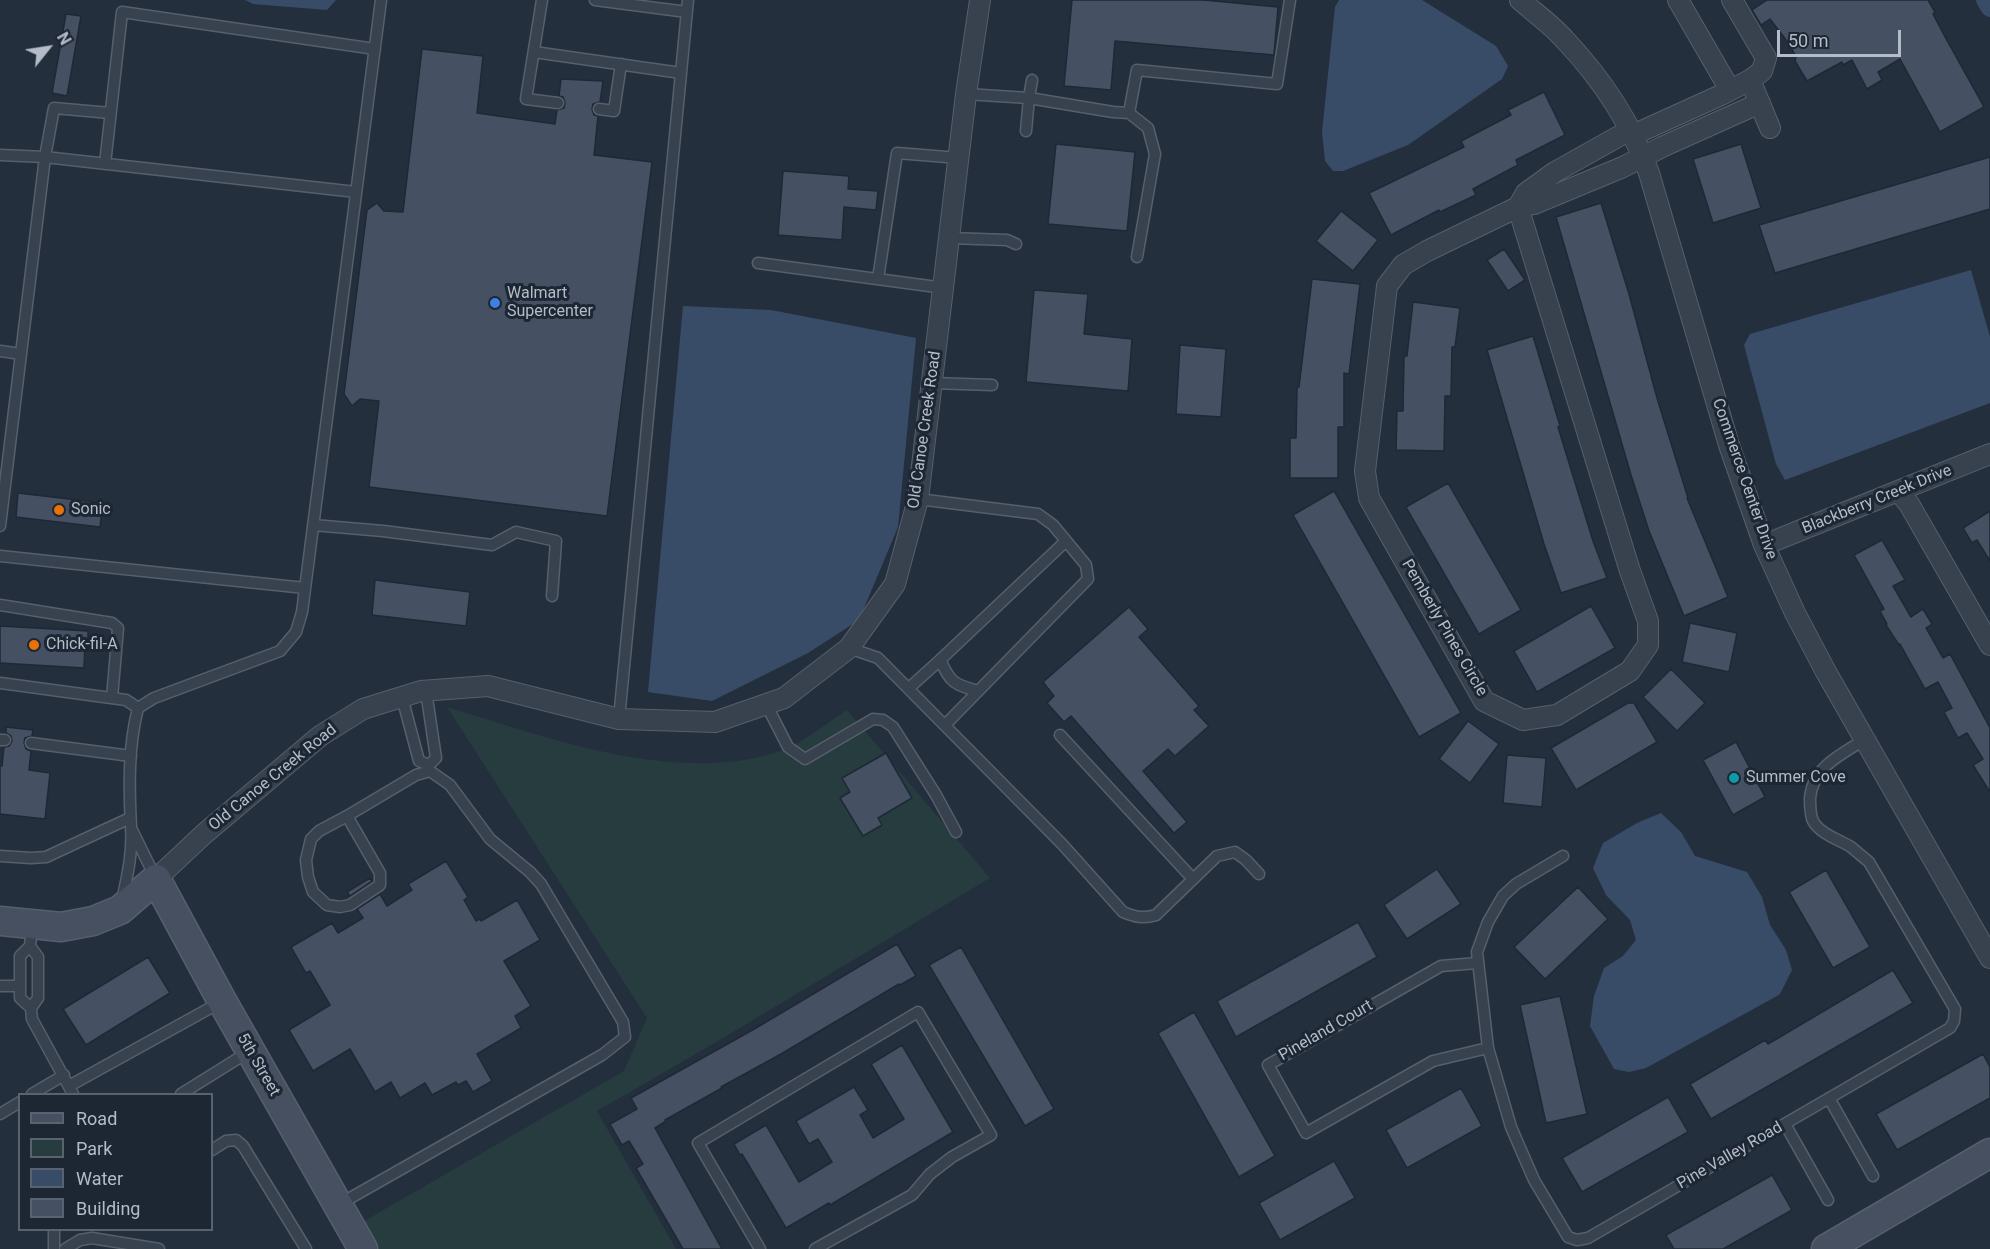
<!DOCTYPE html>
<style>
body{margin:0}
#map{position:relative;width:1990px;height:1249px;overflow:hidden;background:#242f3e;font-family:Roboto,sans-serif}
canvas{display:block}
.legend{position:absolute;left:18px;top:1093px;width:195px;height:138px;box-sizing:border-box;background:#1d2633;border:2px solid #59626f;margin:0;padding:8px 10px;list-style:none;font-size:18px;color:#b4bcc9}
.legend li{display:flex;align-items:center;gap:12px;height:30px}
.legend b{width:30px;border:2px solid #59626f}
.north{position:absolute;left:18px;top:18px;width:60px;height:60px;-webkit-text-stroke:4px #1d2633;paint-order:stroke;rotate:60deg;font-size:16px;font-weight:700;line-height:24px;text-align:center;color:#b4bcc9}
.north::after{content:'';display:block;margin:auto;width:21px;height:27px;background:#b4bcc9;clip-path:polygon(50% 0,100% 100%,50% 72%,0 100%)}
.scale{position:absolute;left:1777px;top:30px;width:124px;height:27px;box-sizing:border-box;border:3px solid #b4bcc9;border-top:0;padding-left:8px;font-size:18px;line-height:21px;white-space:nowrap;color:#b4bcc9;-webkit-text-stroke:4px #1d2633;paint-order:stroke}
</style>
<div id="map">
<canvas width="1990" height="1249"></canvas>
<ul class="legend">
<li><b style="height:8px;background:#465061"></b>Road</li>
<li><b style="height:16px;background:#263c3f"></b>Park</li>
<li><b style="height:16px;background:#394c67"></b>Water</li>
<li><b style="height:16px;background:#455162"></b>Building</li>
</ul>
<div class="north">N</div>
<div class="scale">50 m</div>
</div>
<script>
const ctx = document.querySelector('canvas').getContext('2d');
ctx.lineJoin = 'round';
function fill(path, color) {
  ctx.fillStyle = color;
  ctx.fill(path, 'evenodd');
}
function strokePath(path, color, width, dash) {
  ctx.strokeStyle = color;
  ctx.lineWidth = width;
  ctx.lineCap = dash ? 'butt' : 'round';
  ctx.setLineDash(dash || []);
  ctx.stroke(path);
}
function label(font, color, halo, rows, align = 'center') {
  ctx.font = font + ' Roboto,sans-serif';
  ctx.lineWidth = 6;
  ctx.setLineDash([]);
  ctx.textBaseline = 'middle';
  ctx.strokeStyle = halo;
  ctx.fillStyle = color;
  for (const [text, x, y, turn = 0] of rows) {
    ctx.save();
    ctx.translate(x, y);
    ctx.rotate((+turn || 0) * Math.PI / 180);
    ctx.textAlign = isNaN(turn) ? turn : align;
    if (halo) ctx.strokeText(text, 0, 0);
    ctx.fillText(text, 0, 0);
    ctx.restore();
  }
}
fill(new Path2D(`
 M 447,707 C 549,738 676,786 781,751 C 798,746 830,721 847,710 L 990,878 L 718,1041 L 597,1111 L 676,1249 L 374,1249 L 359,1224 L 624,1071 L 647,1018 Z`), '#263c3f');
fill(new Path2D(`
 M 245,0 L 336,0 L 327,10 L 253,4 Z
 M 1339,0 L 1422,0 L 1496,46 L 1508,66 L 1502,79 L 1408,145 L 1343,171 L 1333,171 L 1325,161 L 1322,132 L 1335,7 Z
 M 1971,270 L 1990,337 L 1990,403 L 1785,480 L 1776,464 L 1744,345 L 1750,334 Z
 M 683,306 L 771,310 L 916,338 L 898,527 L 859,620 L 808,653 L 712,701 L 648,692 Z
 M 1661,813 L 1681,832 L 1695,856 L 1747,872 L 1762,897 L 1770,925 L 1786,950 L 1792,970 L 1780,994 L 1777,996 L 1646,1068 L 1629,1072 L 1614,1069 L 1590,1026 L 1594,996 L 1604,968 L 1623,956 L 1636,940 L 1630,920 L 1606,895 L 1593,868 L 1603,843 L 1637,823 Z`), '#394c67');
strokePath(new Path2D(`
 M 1985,0 L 1990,8`), '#394c67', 18);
const building = new Path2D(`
 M 1072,0 L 1203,0 L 1278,7 L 1274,55 L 1115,41 L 1111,90 L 1064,86 Z
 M 1767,0 L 1928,0 L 1935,12 L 1933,14 L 1944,35 L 1984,107 L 1940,132 L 1900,59 L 1878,72 L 1882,80 L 1867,89 L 1852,60 L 1843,65 L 1842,62 L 1807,81 L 1795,61 L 1796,57 L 1790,45 L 1770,19 L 1761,25 L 1752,10 Z
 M 66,14 L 81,16 L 67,96 L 52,93 Z
 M 422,49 L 483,56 L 477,113 L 555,124 L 557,110 L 564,108 L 565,103 L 563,97 L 559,96 L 561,79 L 603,81 L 600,102 L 593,104 L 592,109 L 594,115 L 598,116 L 594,155 L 652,162 L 607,516 L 369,487 L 379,401 L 360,399 L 352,406 L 344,394 L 367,210 L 377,203 L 384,211 L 403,212 Z
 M 1544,92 L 1565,135 L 1516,160 L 1518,165 L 1473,189 L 1476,195 L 1440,212 L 1439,210 L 1391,235 L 1369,193 L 1464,147 L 1461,141 L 1511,115 L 1508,110 Z
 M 1056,144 L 1135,152 L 1127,231 L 1048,224 Z
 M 1741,144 L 1761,208 L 1713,223 L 1693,159 Z
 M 1990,157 L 1990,209 L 1775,273 L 1759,225 Z
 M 783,171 L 849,176 L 848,189 L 878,191 L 876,210 L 844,207 L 842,240 L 778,235 Z
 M 1601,203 L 1629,294 L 1657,398 L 1688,498 L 1687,498 L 1728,597 L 1684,616 L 1649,531 L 1631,475 L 1556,217 Z
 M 1341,211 L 1378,240 L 1353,271 L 1316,241 Z
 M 1504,249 L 1525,280 L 1508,291 L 1487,260 Z
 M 1312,279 L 1360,284 L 1349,374 L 1344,373 L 1344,427 L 1338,427 L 1338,478 L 1290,478 L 1290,438 L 1296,438 L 1297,387 L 1299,387 Z
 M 1034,290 L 1088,294 L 1084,334 L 1132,339 L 1128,391 L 1026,382 Z
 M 1413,302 L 1460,308 L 1455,347 L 1452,347 L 1451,396 L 1445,396 L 1444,451 L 1396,450 L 1397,411 L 1403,411 L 1404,356 L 1407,356 Z
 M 1533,336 L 1560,426 L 1558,427 L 1593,541 L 1607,578 L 1561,593 L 1544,544 L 1487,350 Z
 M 1180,345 L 1226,349 L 1221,417 L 1176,414 Z
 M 1448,483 L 1521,610 L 1479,634 L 1406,507 Z
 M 1334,491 L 1461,713 L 1419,737 L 1293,515 Z
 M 18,493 L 103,503 L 100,527 L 16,517 Z
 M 1990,511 L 1990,561 L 1977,540 L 1972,543 L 1963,528 Z
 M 1882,540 L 1905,580 L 1893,586 L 1911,617 L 1923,609 L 1932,624 L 1926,628 L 1943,658 L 1950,654 L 1990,728 L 1990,792 L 1973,765 L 1983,759 L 1967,733 L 1958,738 L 1944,712 L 1952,708 L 1938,682 L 1925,689 L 1900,644 L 1899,645 L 1886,625 L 1887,624 L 1880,611 L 1884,609 L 1854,555 Z
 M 375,580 L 470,592 L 466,626 L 372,615 Z
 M 1591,606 L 1615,648 L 1537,692 L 1514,651 Z
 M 1129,607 L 1148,629 L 1139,637 L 1199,706 L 1194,710 L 1209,726 L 1175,756 L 1168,749 L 1143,771 L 1187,822 L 1174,833 L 1071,716 L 1064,722 L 1047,703 L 1054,696 L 1043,682 Z
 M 1690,623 L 1737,633 L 1729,672 L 1682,662 Z
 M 0,626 L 88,631 L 88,644 L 85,644 L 84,668 L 0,663 Z
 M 1671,669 L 1705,703 L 1677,731 L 1643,697 Z
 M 1628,703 L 1634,703 L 1657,742 L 1576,790 L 1551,748 Z
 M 1468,721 L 1499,744 L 1470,783 L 1439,759 Z
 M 6,727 L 33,730 L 32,736 L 25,738 L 24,743 L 26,749 L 31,751 L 29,770 L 50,773 L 45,819 L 0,814 L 0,766 L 2,766 L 4,747 L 9,746 L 12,741 L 11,736 L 6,733 Z
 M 1736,742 L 1765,797 L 1733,815 L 1703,760 Z
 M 886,753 L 912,798 L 878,818 L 882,825 L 863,836 L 840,798 L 850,792 L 842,778 Z
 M 1507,755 L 1546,758 L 1542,807 L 1503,803 Z
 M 446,861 L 468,897 L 464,900 L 476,921 L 480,919 L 481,921 L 517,900 L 540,940 L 504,961 L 531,1006 L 515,1016 L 521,1028 L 477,1054 L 492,1081 L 473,1092 L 466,1081 L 458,1085 L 456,1082 L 432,1095 L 425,1083 L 400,1098 L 391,1082 L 375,1092 L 350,1049 L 313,1071 L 289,1030 L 330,1005 L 310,971 L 306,973 L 291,947 L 332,923 L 338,933 L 363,918 L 357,909 L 380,894 L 387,906 L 412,890 L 408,884 Z
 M 1437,869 L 1461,904 L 1407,939 L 1384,905 Z
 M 1826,870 L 1870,947 L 1833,968 L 1789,892 Z
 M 370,878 L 372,881 L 350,896 L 347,892 Z
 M 1578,887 L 1608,919 L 1545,979 L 1514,947 Z
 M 1358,922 L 1377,957 L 1236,1037 L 1217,1001 Z
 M 897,944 L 916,976 L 900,985 L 899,984 L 781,1054 L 721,1087 L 722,1088 L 665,1120 L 666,1121 L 655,1128 L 722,1249 L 683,1249 L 636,1168 L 643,1164 L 629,1141 L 622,1145 L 610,1124 L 637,1109 L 631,1098 L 756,1028 Z
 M 961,947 L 1054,1109 L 1025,1126 L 929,965 Z
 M 148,957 L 170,993 L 86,1045 L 63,1009 Z
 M 1893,970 L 1913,1003 L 1711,1119 L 1690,1084 L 1765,1040 L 1768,1044 Z
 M 1560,996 L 1587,1114 L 1546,1123 L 1520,1005 Z
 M 1194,1012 L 1275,1156 L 1239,1177 L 1158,1033 Z
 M 902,1045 L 953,1132 L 830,1205 L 829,1203 L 786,1228 L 742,1154 L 740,1155 L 734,1144 L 766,1125 L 799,1182 L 832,1162 L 818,1139 L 809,1144 L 796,1121 L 854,1087 L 868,1110 L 860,1115 L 873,1138 L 904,1119 L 871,1064 Z
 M 1983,1054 L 1990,1067 L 1990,1098 L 1897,1150 L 1876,1114 Z
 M 1461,1088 L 1482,1126 L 1407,1168 L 1386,1130 Z
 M 1668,1097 L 1688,1132 L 1582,1192 L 1562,1158 Z
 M 1334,1161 L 1355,1198 L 1280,1240 L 1259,1203 Z
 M 1772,1175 L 1792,1210 L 1723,1249 L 1674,1249 L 1666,1235 Z`);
fill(building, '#455162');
strokePath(building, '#1f2835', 1.5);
const lane = new Path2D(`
 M 542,0 L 526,99 L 558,103
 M 595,0 L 687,12
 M 534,52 L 681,73
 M 1032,80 L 1029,98 L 1113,112 L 1129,113 L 1137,70 L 1277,84 L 1290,0
 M 966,94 L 1029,98 L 1026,131
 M 599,109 L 614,111 L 621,64
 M 1129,113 L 1148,128 L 1155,154 L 1137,257
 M 0,155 L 45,157 L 356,192
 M 105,164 L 122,12 L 375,49
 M 949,238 L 1007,240 L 1016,244
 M 758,263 L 944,288
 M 878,279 L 897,153 L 959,158
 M 0,351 L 21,354
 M 932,383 L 992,385
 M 918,499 L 1038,514 L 1053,525 L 1086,565 L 1088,579 L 945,725
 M 313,525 L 383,531 L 492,545 L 516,532 L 556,541 L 552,596
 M 0,526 L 45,157 L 54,108 L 110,113
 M 0,556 L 305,588
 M 0,605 L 112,623 L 118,628 L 112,698
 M 849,648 L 878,658 L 1062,844 L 1123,912 C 1135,917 1144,919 1156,915 L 1217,856 L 1235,852 L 1246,860 L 1259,874
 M 0,683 L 126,700 L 138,708
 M 909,688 L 940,660
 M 978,691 C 953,684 951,683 940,660 L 1066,541
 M 402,697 L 419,761 L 429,765 L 436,758 L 426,691
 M 766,704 L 788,747 L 805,759 L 873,719 L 883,720 L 893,727 L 936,795 L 956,832
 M 619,719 L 688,0
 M 1060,735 L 1193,879
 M 0,740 L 5,740
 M 31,743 L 131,756
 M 131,828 L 156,879
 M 0,856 L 31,858 L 46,857 L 130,818
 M 1563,856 L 1516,884 L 1503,896 L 1488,922 L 1477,952 L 1488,1048 L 1511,1127 L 1534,1180 L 1568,1237 L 1577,1240 L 1588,1238 L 1950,1028 L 1954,1021 L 1955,1009 L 1869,862 C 1863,857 1857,852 1851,847 C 1840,840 1820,834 1813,821 C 1810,815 1810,805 1810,798 C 1813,767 1840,755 1864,740
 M 122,901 C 127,877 133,852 131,827 C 129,788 128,747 138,708 L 154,698 L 280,651 L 296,632 L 302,612 L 381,0
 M 32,926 L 30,946 L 20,956 L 20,998 L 31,1008 L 32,1019 L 73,1094
 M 30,946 L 38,957 L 38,998 L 31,1008
 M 1477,963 L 1441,966 L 1268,1065 L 1306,1133 L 1433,1061 L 1488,1048
 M 0,986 L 19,986
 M 69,1086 L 221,1002
 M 32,1094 L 64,1075
 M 181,1094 L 250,1051
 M 1829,1098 L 1873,1176
 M 0,1114 L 20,1102
 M 1785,1124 L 1828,1200
 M 212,1150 L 226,1141 L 236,1140 L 243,1146 L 306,1249
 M 338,1205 L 602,1055 L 625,1037 L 623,1022 L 541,884 L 530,872 L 490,839 L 450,785 L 430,771 L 416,775 L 347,816 L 319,831 L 311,839 L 306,860 L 308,877 L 313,892 L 327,905 L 340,907 L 350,905 L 380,885 L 380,873 L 347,816
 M 54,1230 L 54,1249
 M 65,1249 L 80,1240 L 92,1238 L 159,1249
 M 760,1249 L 698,1143 L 918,1012 L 991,1135 L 952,1157 L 930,1174 L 912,1195 L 815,1249`);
const street = new Path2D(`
 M 1520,0 C 1535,13 1552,25 1565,40 C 1601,78 1631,123 1649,173 L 1729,445 L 1764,545 L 1795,613 L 1826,672 L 1990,958
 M 1678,0 L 1730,90
 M 1732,0 L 1766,58 L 1762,71 L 1750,80 L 1770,128
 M 1630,130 L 1555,172 L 1526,193 L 1518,207 L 1630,571 L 1648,621 L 1648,645 L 1630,671 L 1557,715 L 1523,720 L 1484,701 L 1369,498 L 1365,471 L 1387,286 L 1403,265 L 1427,251 L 1518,207 L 1534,204 L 1623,167 L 1662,147 L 1760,103
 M 1633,135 L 1721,95 L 1750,80
 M 1899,492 L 1909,504 L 1990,645
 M 1764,545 L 1990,454
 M 156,879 L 204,834 L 320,736 L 363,709 L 421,691 L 488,686 L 619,719 L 715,722 L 784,698 L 849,648 L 895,584 L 918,499 L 966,94 L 980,0`);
const secondary = new Path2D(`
 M 0,921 L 61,927 L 93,921 L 120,910 L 156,879 L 222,1001 L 363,1249
 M 1826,1249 L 1990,1153`);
strokePath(lane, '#565f6c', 13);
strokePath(street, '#565f6c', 22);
strokePath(secondary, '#565f6c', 31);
strokePath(lane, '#38414e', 10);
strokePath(street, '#38414e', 20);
strokePath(secondary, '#465061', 28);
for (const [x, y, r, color] of [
 [495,303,6,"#3f7fe0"],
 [59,510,6,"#e8710a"],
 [34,645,6,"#e8710a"],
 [1734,778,6,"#0f9aa8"]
]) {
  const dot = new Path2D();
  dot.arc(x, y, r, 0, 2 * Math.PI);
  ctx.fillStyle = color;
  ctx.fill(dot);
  strokePath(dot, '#1d2633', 2);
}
label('16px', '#b4bcc9', '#1d2633', [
 ["Walmart",507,294],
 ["Supercenter",507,312],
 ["Sonic",71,510],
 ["Chick-fil-A",46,645],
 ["Summer Cove",1746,778]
], 'left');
label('16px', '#b4bcc9', '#1d2633', [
 ["Old Canoe Creek Road",925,430,-82],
 ["Commerce Center Drive",1744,479,71],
 ["Blackberry Creek Drive",1877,500,-22],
 ["Pemberly Pines Circle",1444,628,60],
 ["Old Canoe Creek Road",273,778,-39],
 ["Pineland Court",1326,1031,-30],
 ["5th Street",258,1065,60],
 ["Pine Valley Road",1730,1156,-30]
]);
</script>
